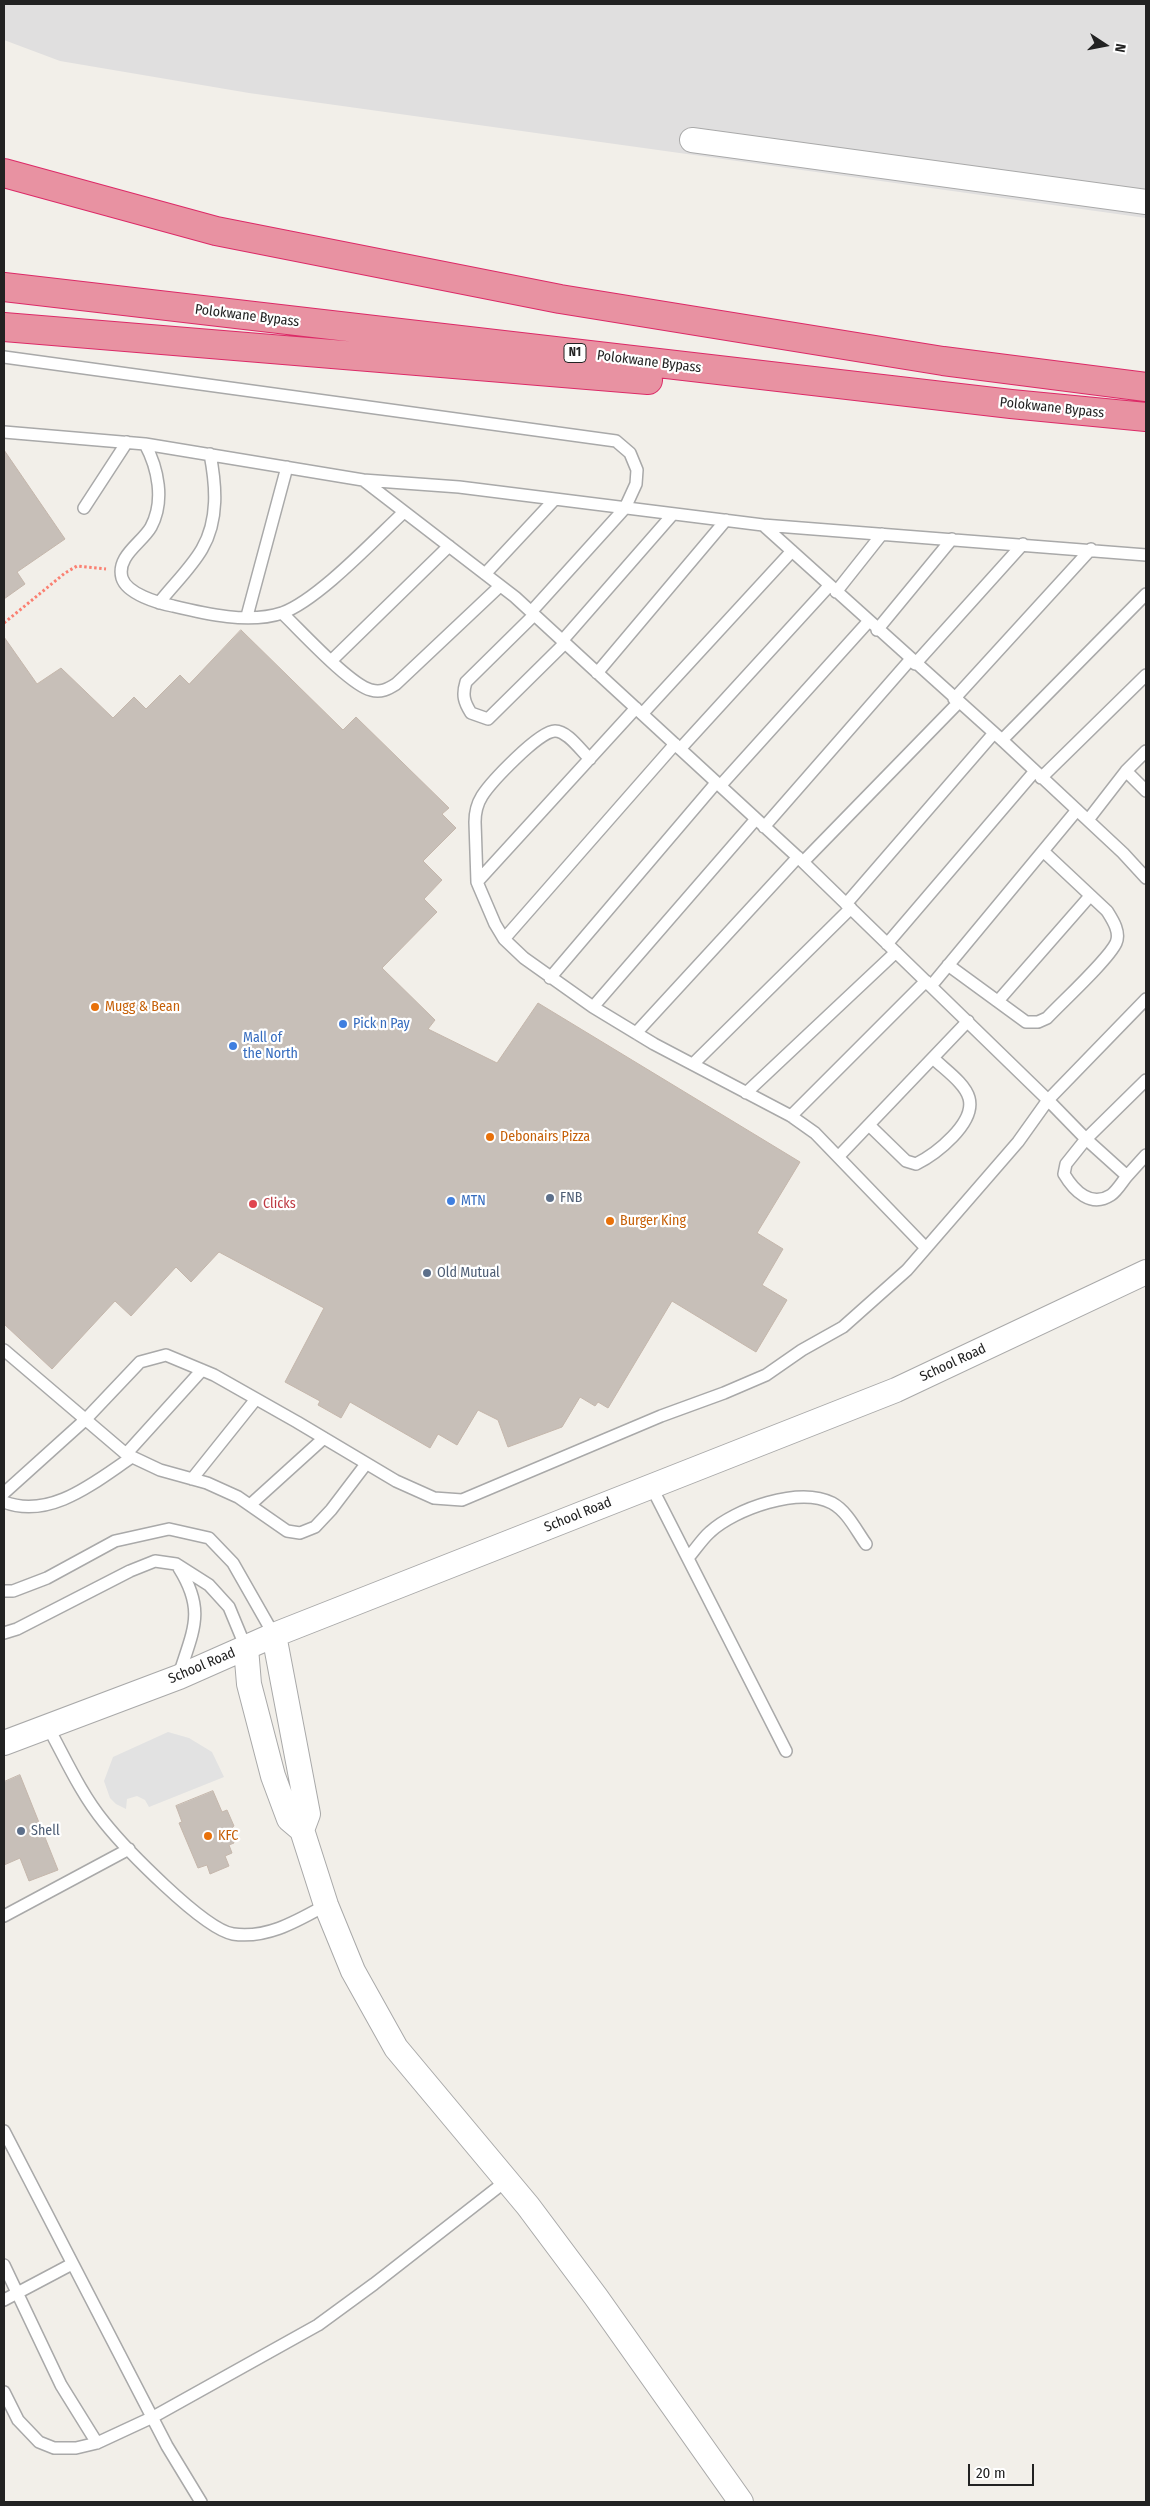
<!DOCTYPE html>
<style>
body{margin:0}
#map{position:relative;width:1150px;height:2506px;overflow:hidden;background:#f2efe9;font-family:"Fira Sans Condensed",sans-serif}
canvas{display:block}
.frame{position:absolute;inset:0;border:5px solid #222;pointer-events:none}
.north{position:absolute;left:1080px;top:20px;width:50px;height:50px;-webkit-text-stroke:4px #fff;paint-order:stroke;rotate:101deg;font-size:14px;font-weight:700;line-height:20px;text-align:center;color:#222}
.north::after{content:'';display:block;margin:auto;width:18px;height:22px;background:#222;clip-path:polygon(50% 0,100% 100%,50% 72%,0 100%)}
.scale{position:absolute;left:968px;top:2464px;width:66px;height:22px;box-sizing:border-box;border:2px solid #222;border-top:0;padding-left:6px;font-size:15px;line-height:18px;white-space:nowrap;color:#222;-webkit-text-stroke:4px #fff;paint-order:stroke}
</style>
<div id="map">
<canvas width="1150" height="2506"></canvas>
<div class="frame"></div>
<div class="north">N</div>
<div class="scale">20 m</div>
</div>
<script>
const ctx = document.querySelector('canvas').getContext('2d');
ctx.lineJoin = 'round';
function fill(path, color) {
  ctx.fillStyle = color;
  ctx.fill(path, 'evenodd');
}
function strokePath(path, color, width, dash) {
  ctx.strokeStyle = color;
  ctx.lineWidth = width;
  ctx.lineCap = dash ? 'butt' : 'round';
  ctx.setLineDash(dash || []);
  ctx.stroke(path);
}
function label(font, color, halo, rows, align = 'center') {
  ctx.font = font + ' "Fira Sans Condensed",sans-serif';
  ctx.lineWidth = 4.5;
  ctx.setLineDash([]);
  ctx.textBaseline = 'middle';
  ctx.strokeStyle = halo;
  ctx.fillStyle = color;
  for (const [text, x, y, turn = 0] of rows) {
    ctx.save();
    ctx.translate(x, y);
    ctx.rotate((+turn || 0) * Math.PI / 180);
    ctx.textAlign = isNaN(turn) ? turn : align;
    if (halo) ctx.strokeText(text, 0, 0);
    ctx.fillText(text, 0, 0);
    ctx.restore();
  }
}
fill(new Path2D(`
 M 4,4 L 1146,4 L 1146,218 L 249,93 L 60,61 L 4,40 Z`), '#e0dfdf');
fill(new Path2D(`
 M 168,1732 L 189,1738 L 212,1752 L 224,1777 L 149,1807 L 145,1800 L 137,1796 L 127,1799 L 126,1809 L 116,1804 L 110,1798 L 104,1781 L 113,1757 Z`), '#e2e2e2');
const building = new Path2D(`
 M 4,450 L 65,539 L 17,572 L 25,584 L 4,599 Z
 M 241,630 L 343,730 L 356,717 L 449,808 L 442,814 L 456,828 L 423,861 L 442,880 L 424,899 L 437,912 L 382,968 L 435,1020 L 428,1029 L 497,1063 L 538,1003 L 800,1162 L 757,1233 L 783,1249 L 762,1285 L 787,1300 L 756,1352 L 672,1301 L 608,1408 L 598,1402 L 595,1406 L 580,1397 L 562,1427 L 508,1447 L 498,1420 L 478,1410 L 457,1445 L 438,1434 L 430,1448 L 350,1402 L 341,1418 L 318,1405 L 320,1401 L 285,1382 L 324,1308 L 219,1252 L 191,1282 L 176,1267 L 131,1316 L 115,1301 L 52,1369 L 4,1324 L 4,637 L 37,684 L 61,668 L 113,718 L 134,697 L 146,709 L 180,675 L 189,684 Z
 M 20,1775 L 58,1870 L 29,1881 L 20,1858 L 4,1865 L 4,1782 Z
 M 213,1791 L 222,1812 L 227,1810 L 234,1826 L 229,1830 L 234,1843 L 229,1845 L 232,1853 L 225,1856 L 229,1866 L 210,1874 L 207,1865 L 198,1868 L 179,1823 L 182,1822 L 176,1806 Z`);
fill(building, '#c7bfb8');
strokePath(building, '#c4b6ab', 1);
const lane = new Path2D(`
 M 4,357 L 616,441 L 630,453 L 637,470 L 636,484 L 625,508 L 531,612
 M 4,432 L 145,444 L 363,480 L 515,597 L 803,862 L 1048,1100 L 1086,1139 L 1066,1164 L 1064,1174 C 1074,1191 1091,1208 1111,1195 C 1117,1191 1122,1182 1127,1176
 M 145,444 C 158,468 165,501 151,527 C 142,543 116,556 122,578 C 127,594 158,603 173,606 C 206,614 249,624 282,613 C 318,600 375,539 404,512
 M 363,480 L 459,487 L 763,525 L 1002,740 L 1123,853 L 1146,878
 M 84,508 L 127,442
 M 763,525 L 1146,555
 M 485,574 L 555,499
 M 836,592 L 882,534
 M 159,603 C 173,585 191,568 202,549 C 219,520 216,485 210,454
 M 282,613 C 300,630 350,685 371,690 C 381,693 388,689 396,684 L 500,586
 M 534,615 L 466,682 C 462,695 464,702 471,713 L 488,719 L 565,643
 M 247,616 L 287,467
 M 877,630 L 952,539
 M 562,641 L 673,514
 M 331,661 L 449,546
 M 915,664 L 1023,544
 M 597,673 L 726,520
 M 954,699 L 1091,549
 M 642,714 L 792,551
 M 1002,740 L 1146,594
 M 680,749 L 829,586
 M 590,759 C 581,751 568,731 555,731 C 539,731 491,782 482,796 C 477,804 475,813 475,822 L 477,882 L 495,924 L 504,939 L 524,958 L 593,1007 L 654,1044 L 791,1116 L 815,1133 L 926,1248
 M 1126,771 L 1146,791
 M 1041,778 L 1146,675
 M 720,786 L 868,622
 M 1088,820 L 1126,771 L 1146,751
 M 764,827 L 910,660
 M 803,862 L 958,703
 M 477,882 L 636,708
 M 846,904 L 994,733
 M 504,939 L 675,744
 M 887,944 L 1035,771
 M 948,965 L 1026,1022 L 1038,1022 L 1047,1018 C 1062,1002 1108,960 1116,943 C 1121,932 1112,919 1107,911 L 1043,851
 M 550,978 L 716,783
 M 931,986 L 1077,810
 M 998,1001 L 1090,896
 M 593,1007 L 756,819
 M 636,1033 L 798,857
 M 693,1064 L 851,908
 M 1146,1080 L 1086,1139 L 1127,1176 L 1146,1155
 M 746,1093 L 896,952
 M 791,1116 L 926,981
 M 869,1125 L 906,1161 L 916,1164 C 936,1154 976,1123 969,1098 C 965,1083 944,1069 933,1058
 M 839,1156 L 968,1021
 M 4,1350 L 126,1454 L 160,1470 L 207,1483 L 238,1497 L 287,1531 L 300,1533 L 315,1527 L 331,1510 L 366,1464
 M 126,1454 L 202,1370
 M 192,1479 L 256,1399
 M 651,1486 L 786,1751
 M 4,1493 L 85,1420 L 140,1362 L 166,1355 L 214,1375 L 297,1422 L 396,1481 L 434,1498 L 462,1500 L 661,1416 L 724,1393 L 766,1375 L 802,1350 L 843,1327 L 907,1270 L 1018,1142 L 1048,1100 L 1146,999
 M 4,1502 C 51,1520 96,1481 132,1457
 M 250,1505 L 324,1438
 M 688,1558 C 695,1550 702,1539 710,1532 C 735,1509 799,1486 832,1503 C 847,1511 856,1530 866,1544
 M 179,1568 C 206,1611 193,1630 179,1675
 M 4,1591 L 13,1591 L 47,1578 L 115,1541 L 169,1529 L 209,1538 L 233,1563 L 274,1635
 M 4,1633 L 17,1629 L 130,1571 L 155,1561 L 176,1564 L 209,1585 L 229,1607 L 246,1648
 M 48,1727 C 65,1758 81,1794 104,1822 C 124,1847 203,1929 233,1934 C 267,1939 297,1921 326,1905
 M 4,1916 L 129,1849
 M 4,2131 L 167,2446 L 201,2502
 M 4,2265 L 61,2385 L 97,2443
 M 4,2300 L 72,2264
 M 4,2392 L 18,2420 L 39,2442 L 54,2448 L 76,2448 L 97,2443 L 153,2417 L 318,2325 L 374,2284 L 506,2181`);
const street = new Path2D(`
 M 692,140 L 1146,202
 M 274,1635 L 308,1814 L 302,1830
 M 246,1648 L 249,1684 L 273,1776 L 289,1819 L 302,1830 L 326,1905 L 353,1971 L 396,2048 L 528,2206 L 596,2297 L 741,2502
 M 4,1743 L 179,1677 L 274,1635 L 896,1390 L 1146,1272`);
const highway = new Path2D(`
 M 4,173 L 216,231 L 560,299 L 943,361 L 1146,387
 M 4,287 L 1011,404 L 1146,417
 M 4,327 L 648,380`);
strokePath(lane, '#a9a9a9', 14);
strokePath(street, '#a9a9a9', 26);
strokePath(highway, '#dc2a67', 30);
strokePath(new Path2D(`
 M 4,623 L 65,573 L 77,566 L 106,569`), '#fa8072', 3, [2.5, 2.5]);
strokePath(lane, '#fff', 11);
strokePath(street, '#fff', 24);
strokePath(highway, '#e892a2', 28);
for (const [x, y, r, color] of [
 [95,1007,5,"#e8710a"],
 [343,1024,5,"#3f7fe0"],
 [233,1046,5,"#3f7fe0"],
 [490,1137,5,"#e8710a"],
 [550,1198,5,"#5c6f8a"],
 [451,1201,5,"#3f7fe0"],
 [253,1204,5,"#e0444e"],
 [610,1221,5,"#e8710a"],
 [427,1273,5,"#5c6f8a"],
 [21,1831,5,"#5c6f8a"],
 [208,1836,5,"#e8710a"]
]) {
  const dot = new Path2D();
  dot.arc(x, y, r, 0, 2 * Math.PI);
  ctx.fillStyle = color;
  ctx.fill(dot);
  strokePath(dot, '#fff', 2);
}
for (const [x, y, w] of [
 [575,353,22]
]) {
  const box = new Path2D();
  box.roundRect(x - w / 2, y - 9.5, w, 19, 4);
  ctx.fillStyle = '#fff';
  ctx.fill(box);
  strokePath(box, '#222', 1);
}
label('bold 12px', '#222', null, [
 ["N1",575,353]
]);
label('14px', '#222', '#fff', [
 ["Polokwane Bypass",247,316,7],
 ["Polokwane Bypass",649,362,7],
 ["Polokwane Bypass",1052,408,6],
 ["School Road",953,1363,-25],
 ["School Road",578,1515,-22],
 ["School Road",202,1666,-23]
]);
label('14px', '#c56008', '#fff', [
 ["Mugg & Bean",105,1007],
 ["Debonairs Pizza",500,1137],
 ["Burger King",620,1221],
 ["KFC",218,1836]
], 'left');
label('14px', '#366cbe', '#fff', [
 ["Pick n Pay",353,1024],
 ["Mall of",243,1038],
 ["the North",243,1054],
 ["MTN",461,1201]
], 'left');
label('14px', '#4e5e75', '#fff', [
 ["FNB",560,1198],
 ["Old Mutual",437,1273],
 ["Shell",31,1831]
], 'left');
label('14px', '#be3a42', '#fff', [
 ["Clicks",263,1204]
], 'left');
</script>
